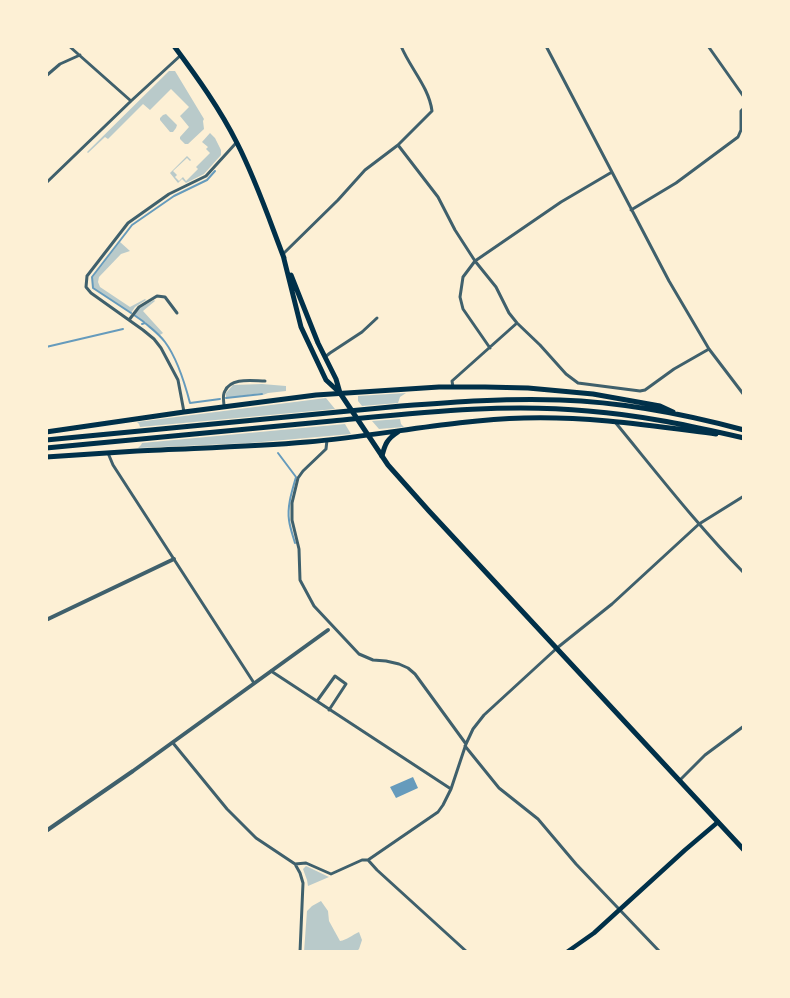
<!DOCTYPE html>
<style>
body{margin:0}
#map{position:relative;width:790px;height:998px;overflow:hidden;background:#fdf0d5;font-family:"Fira Sans",sans-serif}
canvas{display:block}
.frame{position:absolute;inset:0;border:48px solid #fdf0d5;pointer-events:none}
</style>
<div id="map">
<canvas width="790" height="998"></canvas>
<div class="frame"></div>
</div>
<script>
const ctx = document.querySelector('canvas').getContext('2d');
ctx.lineJoin = 'round';
function fill(path, color) {
  ctx.fillStyle = color;
  ctx.fill(path, 'evenodd');
}
function strokePath(path, color, width, dash) {
  ctx.strokeStyle = color;
  ctx.lineWidth = width;
  ctx.lineCap = dash ? 'butt' : 'round';
  ctx.setLineDash(dash || []);
  ctx.stroke(path);
}
fill(new Path2D(`
 M 169,71 L 175,71 L 204,119 L 203,121 L 204,129 L 188,144 L 185,144 L 180,139 L 180,137 L 189,127 L 180,116 L 189,107 L 171,89 L 150,110 L 143,104 L 108,139 L 105,137 L 88,153 L 87,152 Z
 M 166,114 L 177,125 L 176,128 L 173,132 L 170,132 L 160,120 L 160,118 L 163,115 Z
 M 210,133 L 215,138 L 221,150 L 221,155 L 204,174 L 186,183 L 182,179 L 178,183 L 170,173 L 187,156 L 191,160 L 190,161 L 187,158 L 173,171 L 177,175 L 175,177 L 179,181 L 183,177 L 186,181 L 198,169 L 196,167 L 210,153 L 206,149 L 208,147 L 202,142 Z
 M 120,242 L 130,251 L 121,254 L 99,277 L 98,282 L 100,287 L 130,307 L 145,299 L 146,300 L 135,307 L 131,313 L 93,288 L 93,277 Z
 M 154,300 L 155,301 L 143,311 L 163,333 L 160,335 L 145,322 L 134,315 L 138,309 Z
 M 262,384 L 286,386 L 286,391 L 268,393 L 263,395 L 262,393 L 226,398 L 226,393 L 233,385 Z
 M 406,393 L 400,397 L 398,403 L 362,406 L 358,401 L 358,396 Z
 M 326,398 L 335,409 L 140,427 L 139,424 L 137,422 Z
 M 400,419 L 401,424 L 404,427 L 379,429 L 372,421 Z
 M 345,424 L 351,434 L 250,443 L 138,448 L 141,445 L 142,443 Z
 M 306,866 L 329,877 L 308,886 L 307,880 L 303,869 Z
 M 321,901 L 328,911 L 329,921 L 340,941 C 347,940 352,935 359,932 L 362,940 L 359,949 L 356,952 L 304,952 L 307,911 L 312,906 Z`), '#b9caca');
fill(new Path2D(`
 M 413,777 L 418,788 L 396,798 L 390,787 Z`), '#669bbc');
strokePath(new Path2D(`
 M 131,313 L 93,288 L 92,277 L 132,225 L 174,196 L 207,180 L 215,171
 M 134,315 L 144,322
 M 142,324 L 145,323 C 152,329 159,334 165,342 C 177,358 185,384 190,403 L 220,399
 M 46,347 L 123,329
 M 226,398 L 262,394
 M 278,453 L 296,477 C 292,491 287,506 289,520 C 290,528 293,536 295,543`), '#669bbc', 2);
strokePath(new Path2D(`
 M 69,46 L 131,101
 M 546,46 L 669,281 L 709,349 L 744,395
 M 708,46 L 744,97
 M 46,76 L 60,64 L 80,55
 M 398,145 L 438,197 L 455,230 L 475,261 L 496,287 L 509,313 L 517,323 L 540,345 L 566,374 L 578,383 L 640,391 L 645,390 L 674,369 L 709,349
 M 46,183 L 131,101 L 181,55
 M 631,210 L 676,183 L 738,137 L 741,130 L 741,111 L 744,108
 M 283,254 L 338,200 L 365,170 L 398,145 L 432,111 C 429,87 410,68 401,46
 M 129,320 L 139,307 L 157,296 L 165,297 L 177,313
 M 490,348 L 463,309 L 460,297 L 463,277 L 475,261 L 561,202 L 612,172
 M 325,357 L 330,353 L 362,332 L 377,318
 M 453,387 L 452,381 L 517,323
 M 224,406 C 224,402 222,395 225,391 C 231,377 253,381 265,381
 M 184,412 L 178,380 L 161,348 L 154,339 L 143,330 L 91,293 L 86,287 L 87,276 L 128,223 L 169,194 L 206,176 L 236,143
 M 615,422 C 657,473 698,526 744,573
 M 327,440 L 326,449 L 303,471 L 298,478 L 292,503 L 292,520 L 299,549 L 300,580 L 314,606 L 359,654 L 373,660 L 386,661 L 399,664 L 408,668 L 415,674 L 466,744
 M 108,453 L 113,465 L 254,683
 M 271,671 L 451,789
 M 317,701 L 335,676 L 346,684 L 329,710
 M 173,743 L 227,809 L 256,838 L 295,864 L 300,873 L 303,883 L 300,952
 M 465,746 L 499,788 L 538,819 L 576,864 L 660,952
 M 680,780 L 705,755 L 744,726
 M 368,860 L 377,870 L 467,952
 M 295,864 L 306,863 L 331,874 L 362,860 L 368,860 L 438,812 L 443,805 L 451,789 L 466,744 L 473,729 L 484,715 L 557,648 L 612,604 L 699,524 L 744,496`), '#3f606c', 3);
strokePath(new Path2D(`
 M 46,620 L 174,559
 M 46,831 L 133,771 L 328,630`), '#3f606c', 4);
strokePath(new Path2D(`
 M 567,952 L 594,933 L 685,850 L 718,822`), '#003049', 4.5);
strokePath(new Path2D(`
 M 174,46 C 197,77 220,109 237,143 C 256,180 269,219 284,258
 M 283,255 L 301,327 L 326,380 L 340,393 L 388,465 L 429,511 L 744,850
 M 291,275 L 318,343 L 336,379 L 340,393`), '#003049', 5);
strokePath(new Path2D(`
 M 46,432 L 184,412 L 316,395 L 439,387 L 485,387 L 528,388 L 593,394 L 660,406 L 673,412
 M 46,440 L 401,406 C 454,402 507,398 560,400 C 622,402 685,414 744,430
 M 46,448 C 141,439 237,430 332,421 C 417,413 502,403 588,411 C 641,415 692,426 744,438
 M 382,456 C 385,444 387,439 398,432
 M 46,457 C 76,455 107,453 137,451 C 193,448 250,447 307,442 C 379,436 451,420 524,418 C 588,416 653,426 716,434`), '#003049', 5);
</script>
